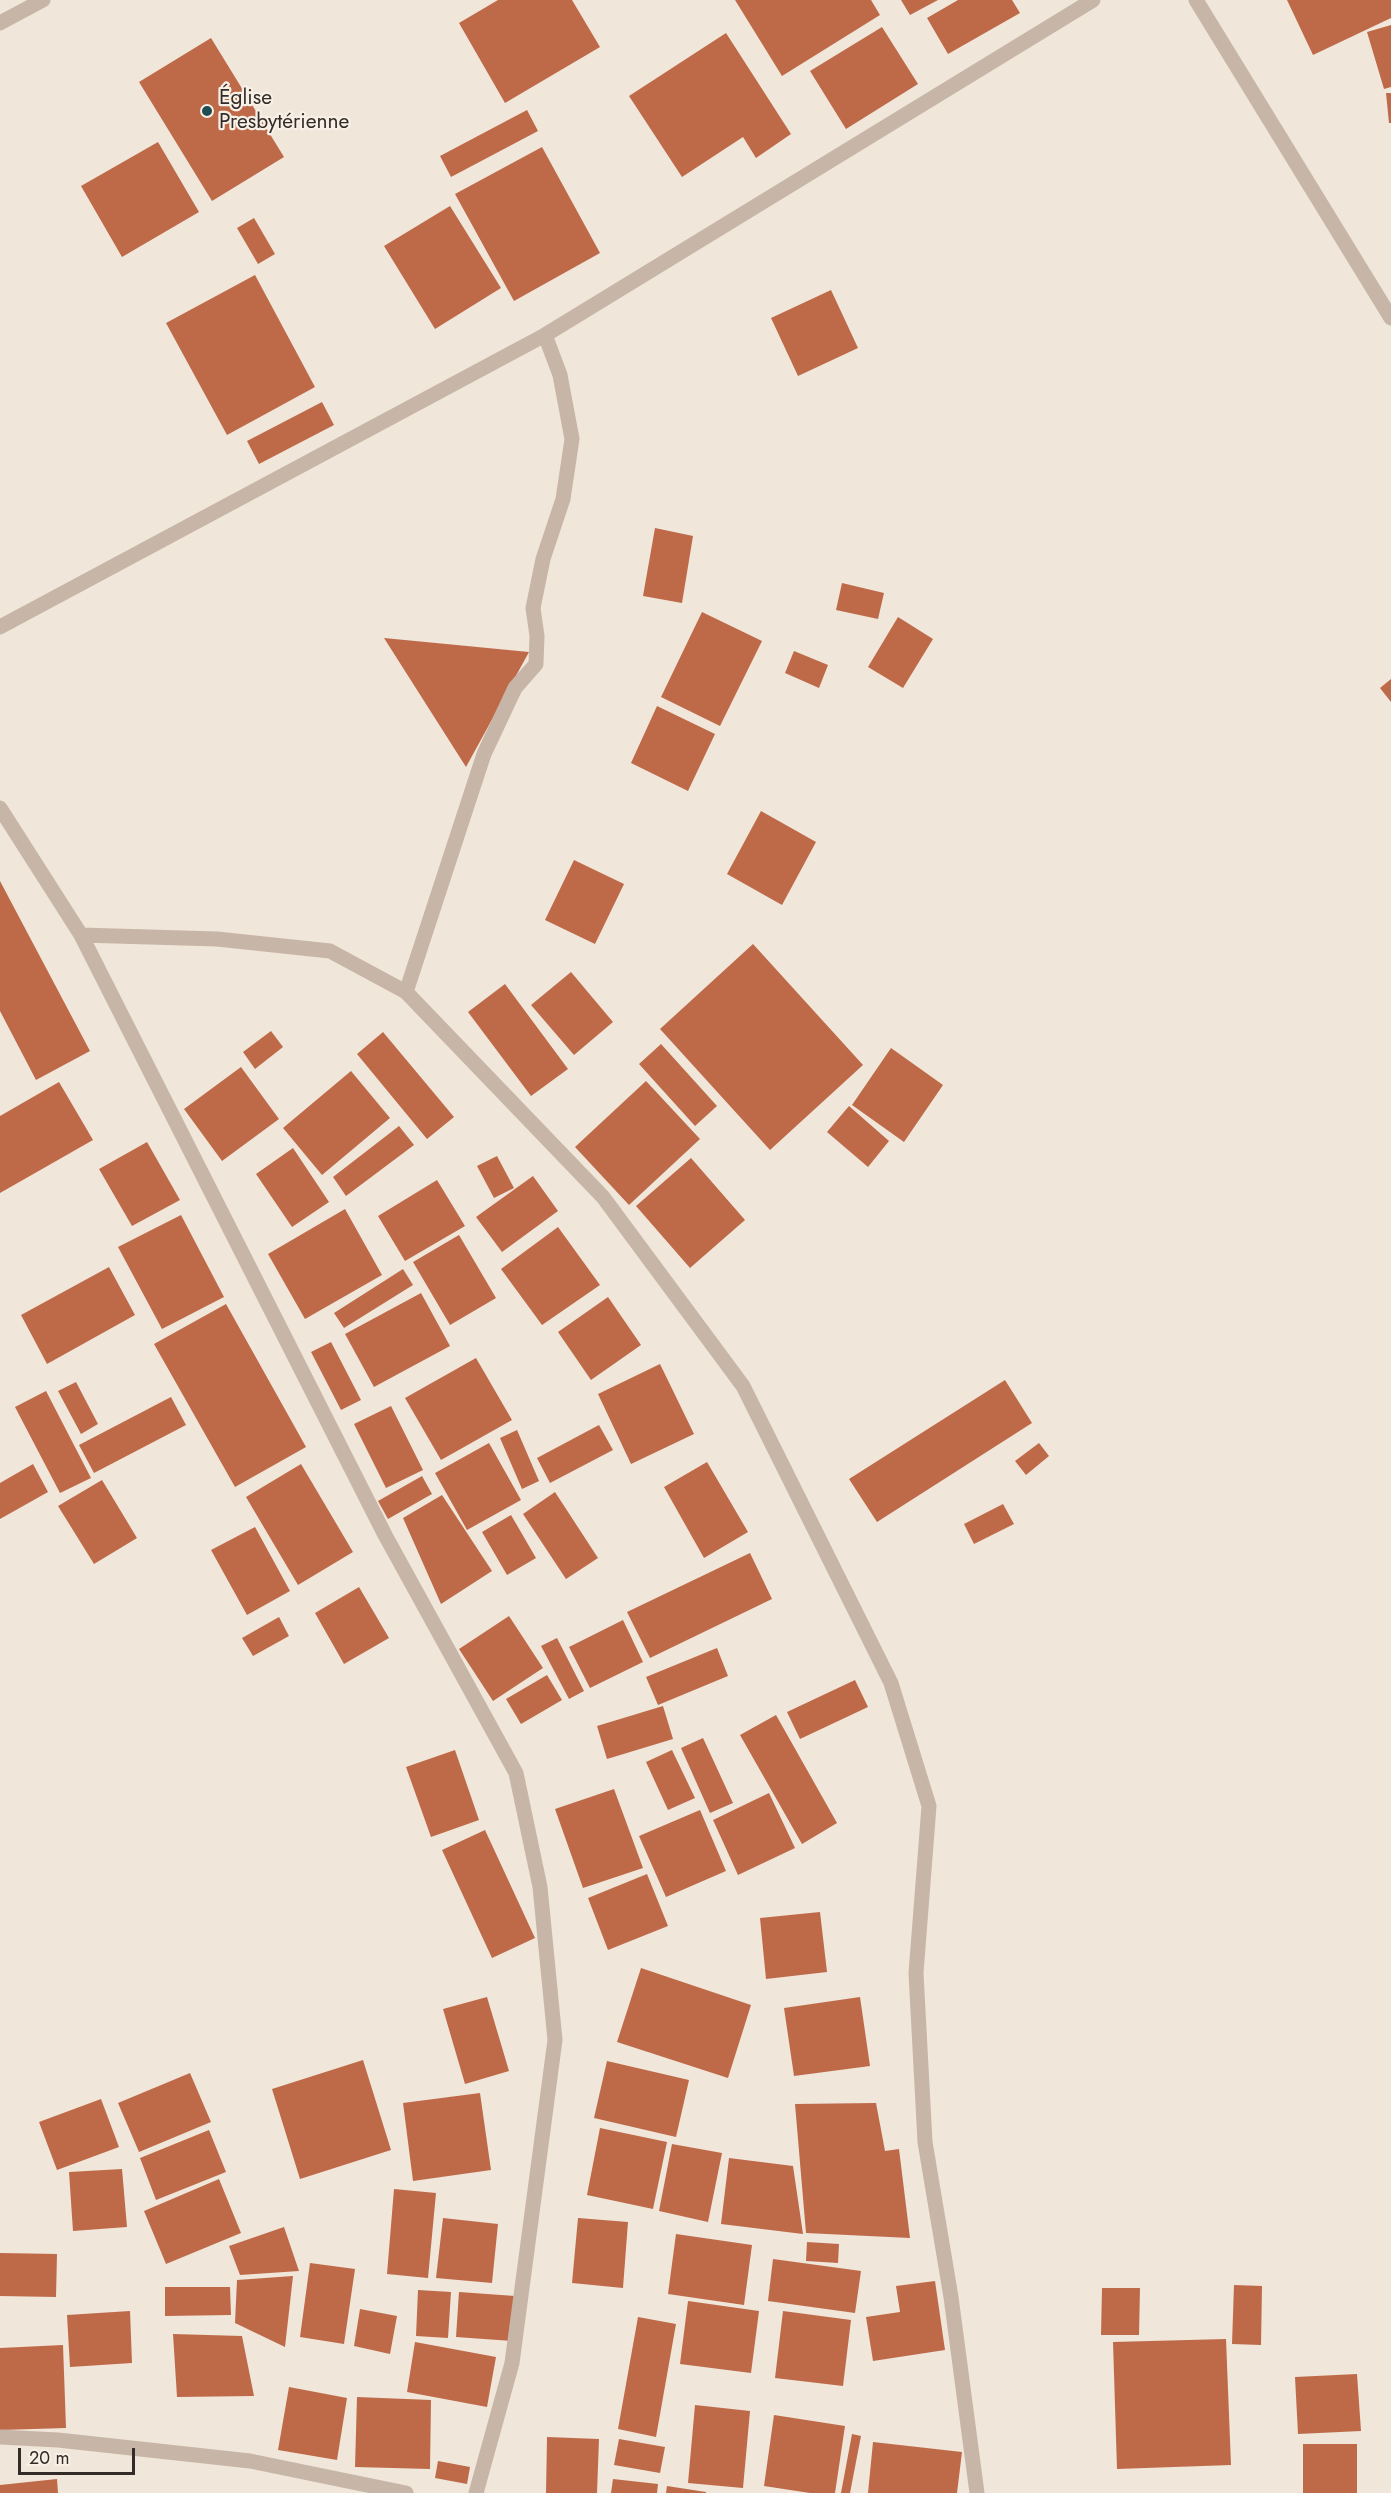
<!DOCTYPE html>
<meta charset="utf-8">
<style>
body{margin:0}
#map{position:relative;width:1391px;height:2493px;overflow:hidden;background:#f0e6da;font-family:Jost,sans-serif}
canvas{display:block}
.scale{position:absolute;left:18px;top:2448px;width:117px;height:27px;box-sizing:border-box;border:3px solid #332b27;border-top:0;padding-left:8px;font-size:18px;line-height:21px;white-space:nowrap;color:#332b27;-webkit-text-stroke:4px #f8f0e6;paint-order:stroke}
</style>
<div id="map">
<canvas width="1391" height="2493"></canvas>
<div class="scale">20 m</div>
</div>
<script>
const ctx = document.querySelector('canvas').getContext('2d');
ctx.lineJoin = 'round';
function fill(path, color) {
  ctx.fillStyle = color;
  ctx.fill(path, 'evenodd');
}
function strokePath(path, color, width, dash) {
  ctx.strokeStyle = color;
  ctx.lineWidth = width;
  ctx.lineCap = dash ? 'butt' : 'round';
  ctx.setLineDash(dash || []);
  ctx.stroke(path);
}
function label(font, color, halo, rows, align = 'center') {
  ctx.font = font + ' Jost,sans-serif';
  ctx.lineWidth = 4.5;
  ctx.setLineDash([]);
  ctx.textBaseline = 'middle';
  ctx.strokeStyle = halo;
  ctx.fillStyle = color;
  for (const [text, x, y, turn = 0] of rows) {
    ctx.save();
    ctx.translate(x, y);
    ctx.rotate((+turn || 0) * Math.PI / 180);
    ctx.textAlign = isNaN(turn) ? turn : align;
    if (halo) ctx.strokeText(text, 0, 0);
    ctx.fillText(text, 0, 0);
    ctx.restore();
  }
}
fill(new Path2D(`
 M 498,0 L 572,0 L 600,47 L 505,103 L 459,23 Z
 M 735,0 L 871,0 L 880,15 L 782,76 Z
 M 901,0 L 938,0 L 910,15 Z
 M 958,0 L 1012,0 L 1020,13 L 948,54 L 927,18 Z
 M 1287,0 L 1391,0 L 1391,18 L 1313,55 Z
 M 1391,25 L 1391,87 L 1384,89 L 1367,32 Z
 M 882,27 L 918,84 L 846,129 L 810,71 Z
 M 726,33 L 791,134 L 756,158 L 743,137 L 682,177 L 629,96 Z
 M 211,38 L 284,157 L 212,201 L 139,82 Z
 M 1386,93 L 1391,93 L 1391,123 L 1389,123 Z
 M 527,110 L 538,131 L 451,177 L 440,156 Z
 M 158,142 L 199,212 L 122,257 L 81,186 Z
 M 542,147 L 600,253 L 514,301 L 455,194 Z
 M 450,206 L 501,288 L 435,329 L 384,246 Z
 M 254,218 L 275,254 L 258,264 L 237,228 Z
 M 255,275 L 315,387 L 227,435 L 166,323 Z
 M 831,290 L 858,348 L 798,376 L 771,318 Z
 M 322,402 L 334,425 L 259,464 L 247,441 Z
 M 655,528 L 693,536 L 682,603 L 643,596 Z
 M 842,583 L 884,593 L 878,619 L 836,610 Z
 M 702,612 L 762,641 L 720,726 L 661,697 Z
 M 898,617 L 933,639 L 903,688 L 868,667 Z
 M 384,638 L 529,652 L 466,767 Z
 M 794,651 L 828,665 L 819,688 L 785,673 Z
 M 1391,679 L 1391,702 L 1380,688 Z
 M 657,706 L 715,734 L 688,791 L 631,763 Z
 M 761,811 L 816,842 L 782,905 L 727,874 Z
 M 574,860 L 624,884 L 595,944 L 545,920 Z
 M 0,881 L 90,1051 L 36,1080 L 0,1011 Z
 M 753,944 L 863,1065 L 770,1150 L 660,1029 Z
 M 571,972 L 613,1022 L 574,1055 L 531,1005 Z
 M 505,984 L 568,1069 L 531,1096 L 468,1012 Z
 M 271,1031 L 283,1047 L 255,1069 L 243,1052 Z
 M 383,1032 L 454,1117 L 427,1139 L 357,1054 Z
 M 661,1044 L 717,1106 L 695,1126 L 639,1064 Z
 M 891,1048 L 943,1085 L 904,1142 L 852,1105 Z
 M 241,1067 L 279,1119 L 222,1161 L 184,1109 Z
 M 351,1071 L 390,1118 L 322,1175 L 283,1128 Z
 M 646,1081 L 700,1139 L 629,1205 L 575,1147 Z
 M 59,1082 L 93,1140 L 0,1193 L 0,1116 Z
 M 849,1106 L 889,1141 L 868,1167 L 827,1132 Z
 M 399,1126 L 414,1145 L 346,1196 L 333,1177 Z
 M 147,1142 L 180,1200 L 132,1226 L 99,1169 Z
 M 293,1148 L 329,1202 L 292,1227 L 256,1174 Z
 M 497,1156 L 514,1188 L 494,1198 L 477,1166 Z
 M 691,1158 L 745,1220 L 690,1268 L 636,1206 Z
 M 533,1176 L 558,1211 L 502,1252 L 476,1217 Z
 M 437,1180 L 465,1226 L 405,1261 L 378,1216 Z
 M 345,1209 L 382,1275 L 305,1319 L 268,1254 Z
 M 181,1215 L 224,1297 L 162,1329 L 118,1247 Z
 M 558,1227 L 600,1285 L 542,1325 L 501,1269 Z
 M 459,1235 L 496,1298 L 450,1325 L 413,1262 Z
 M 109,1267 L 135,1315 L 47,1364 L 21,1315 Z
 M 403,1269 L 413,1285 L 344,1328 L 334,1313 Z
 M 421,1293 L 450,1346 L 374,1387 L 345,1334 Z
 M 608,1297 L 641,1345 L 591,1380 L 558,1332 Z
 M 226,1304 L 306,1447 L 235,1487 L 154,1344 Z
 M 331,1342 L 361,1400 L 341,1410 L 311,1352 Z
 M 476,1358 L 512,1420 L 441,1460 L 405,1398 Z
 M 660,1364 L 694,1434 L 631,1464 L 598,1394 Z
 M 1005,1380 L 1032,1423 L 877,1522 L 849,1479 Z
 M 76,1382 L 98,1424 L 81,1434 L 58,1391 Z
 M 46,1391 L 91,1478 L 60,1493 L 15,1407 Z
 M 171,1397 L 186,1425 L 94,1473 L 79,1445 Z
 M 391,1406 L 423,1470 L 386,1488 L 354,1424 Z
 M 599,1425 L 613,1450 L 550,1483 L 537,1458 Z
 M 517,1430 L 539,1481 L 522,1489 L 500,1438 Z
 M 489,1443 L 521,1500 L 467,1530 L 435,1473 Z
 M 1039,1443 L 1049,1456 L 1026,1475 L 1015,1461 Z
 M 707,1462 L 748,1532 L 704,1558 L 664,1487 Z
 M 33,1464 L 48,1492 L 0,1519 L 0,1483 Z
 M 301,1464 L 353,1552 L 298,1585 L 246,1497 Z
 M 422,1476 L 432,1494 L 388,1519 L 378,1501 Z
 M 102,1480 L 137,1538 L 94,1564 L 58,1506 Z
 M 555,1492 L 598,1558 L 566,1579 L 523,1514 Z
 M 442,1495 L 492,1571 L 441,1604 L 403,1518 Z
 M 1003,1504 L 1014,1524 L 974,1544 L 964,1524 Z
 M 511,1515 L 536,1558 L 507,1575 L 482,1532 Z
 M 255,1527 L 290,1591 L 247,1615 L 211,1550 Z
 M 750,1553 L 772,1599 L 650,1658 L 627,1612 Z
 M 359,1587 L 389,1638 L 344,1664 L 315,1613 Z
 M 509,1616 L 543,1668 L 493,1701 L 459,1649 Z
 M 279,1617 L 289,1636 L 253,1656 L 242,1638 Z
 M 623,1620 L 643,1662 L 590,1688 L 569,1647 Z
 M 557,1638 L 584,1691 L 569,1699 L 541,1646 Z
 M 717,1648 L 728,1676 L 658,1705 L 646,1677 Z
 M 547,1675 L 562,1700 L 521,1724 L 506,1699 Z
 M 855,1680 L 868,1707 L 800,1739 L 787,1712 Z
 M 663,1706 L 673,1739 L 607,1759 L 597,1726 Z
 M 776,1715 L 837,1823 L 802,1844 L 740,1735 Z
 M 703,1738 L 733,1803 L 710,1813 L 681,1748 Z
 M 455,1750 L 479,1820 L 431,1837 L 406,1767 Z
 M 672,1750 L 695,1798 L 668,1810 L 646,1762 Z
 M 614,1789 L 643,1868 L 583,1888 L 555,1809 Z
 M 769,1793 L 795,1848 L 738,1875 L 713,1820 Z
 M 700,1810 L 726,1871 L 666,1897 L 639,1836 Z
 M 485,1830 L 535,1938 L 492,1958 L 442,1850 Z
 M 647,1874 L 668,1926 L 608,1950 L 588,1898 Z
 M 820,1912 L 827,1972 L 766,1979 L 760,1918 Z
 M 641,1968 L 751,2005 L 728,2078 L 617,2042 Z
 M 487,1997 L 509,2071 L 465,2084 L 443,2009 Z
 M 860,1997 L 870,2066 L 794,2076 L 784,2008 Z
 M 363,2060 L 391,2150 L 300,2179 L 272,2089 Z
 M 607,2061 L 689,2080 L 676,2137 L 594,2118 Z
 M 190,2073 L 211,2122 L 139,2152 L 118,2103 Z
 M 480,2093 L 491,2170 L 413,2181 L 403,2103 Z
 M 101,2099 L 119,2147 L 57,2170 L 39,2122 Z
 M 876,2103 L 885,2151 L 899,2149 L 910,2238 L 806,2233 L 795,2104 Z
 M 600,2128 L 667,2142 L 653,2209 L 587,2195 Z
 M 209,2130 L 226,2172 L 156,2200 L 140,2158 Z
 M 672,2144 L 722,2153 L 708,2222 L 659,2211 Z
 M 729,2158 L 793,2166 L 803,2234 L 721,2224 Z
 M 122,2169 L 127,2227 L 73,2231 L 69,2172 Z
 M 219,2179 L 241,2233 L 166,2264 L 144,2211 Z
 M 394,2189 L 436,2193 L 428,2278 L 387,2274 Z
 M 443,2218 L 498,2224 L 492,2283 L 436,2278 Z
 M 578,2218 L 628,2222 L 623,2288 L 572,2283 Z
 M 284,2227 L 299,2271 L 240,2275 L 229,2246 Z
 M 676,2234 L 752,2245 L 744,2305 L 668,2294 Z
 M 807,2242 L 839,2244 L 838,2263 L 806,2261 Z
 M 0,2253 L 57,2254 L 56,2297 L 0,2296 Z
 M 773,2259 L 861,2271 L 855,2313 L 768,2301 Z
 M 310,2263 L 355,2269 L 344,2344 L 300,2337 Z
 M 293,2276 L 285,2347 L 235,2323 L 237,2280 Z
 M 935,2281 L 945,2350 L 873,2361 L 866,2317 L 900,2312 L 896,2286 Z
 M 1234,2285 L 1262,2286 L 1261,2345 L 1232,2344 Z
 M 165,2287 L 230,2287 L 231,2315 L 165,2316 Z
 M 1102,2288 L 1140,2288 L 1139,2335 L 1101,2335 Z
 M 418,2290 L 451,2292 L 448,2338 L 416,2336 Z
 M 459,2292 L 515,2296 L 512,2341 L 456,2337 Z
 M 688,2301 L 759,2311 L 751,2373 L 680,2364 Z
 M 360,2309 L 397,2316 L 390,2354 L 354,2346 Z
 M 130,2311 L 132,2363 L 70,2367 L 67,2315 Z
 M 783,2311 L 851,2320 L 843,2386 L 775,2378 Z
 M 638,2317 L 676,2324 L 656,2437 L 618,2429 Z
 M 173,2334 L 242,2336 L 254,2396 L 177,2397 Z
 M 1226,2339 L 1231,2465 L 1117,2469 L 1113,2342 Z
 M 415,2342 L 496,2357 L 487,2407 L 407,2392 Z
 M 63,2345 L 66,2428 L 0,2430 L 0,2348 Z
 M 1357,2374 L 1361,2431 L 1298,2434 L 1295,2377 Z
 M 289,2387 L 347,2398 L 337,2460 L 278,2450 Z
 M 357,2397 L 431,2400 L 430,2469 L 355,2467 Z
 M 695,2405 L 750,2411 L 743,2488 L 688,2483 Z
 M 774,2415 L 845,2426 L 835,2493 L 810,2493 L 764,2486 Z
 M 852,2434 L 861,2436 L 850,2493 L 841,2493 Z
 M 547,2437 L 599,2439 L 597,2493 L 546,2493 Z
 M 619,2439 L 665,2447 L 660,2473 L 614,2465 Z
 M 873,2442 L 962,2452 L 957,2493 L 868,2493 Z
 M 1303,2444 L 1357,2444 L 1357,2493 L 1303,2493 Z
 M 438,2461 L 470,2467 L 467,2484 L 435,2478 Z
 M 57,2479 L 58,2493 L 0,2493 L 0,2485 Z
 M 613,2479 L 658,2484 L 657,2493 L 611,2493 Z
 M 667,2486 L 706,2492 L 706,2493 L 666,2493 Z`), '#be6a49');
strokePath(new Path2D(`
 M 1196,0 L 1391,318
 M 0,627 L 545,335 L 1093,0
 M 0,808 L 81,935 L 385,1535 L 516,1773 L 540,1887 L 555,2040 L 512,2363 L 476,2493
 M 81,935 L 217,939 L 330,951 L 406,992 L 603,1197 L 743,1386 L 891,1683 L 929,1806 L 916,1973 L 925,2142 L 951,2297 L 977,2493
 M 406,992 L 484,754 L 515,688 L 536,664 L 537,636 L 533,608 L 543,559 L 563,499 L 572,439 L 560,375 L 545,335
 M 0,2437 L 58,2440 L 250,2461 L 406,2493`), '#c7b6a7', 15);
strokePath(new Path2D(`
 M 0,23 L 43,0`), '#c7b6a7', 15);
for (const [x, y, r, color] of [
 [207,111,6,"#1f4d52"]
]) {
  const dot = new Path2D();
  dot.arc(x, y, r, 0, 2 * Math.PI);
  ctx.fillStyle = color;
  ctx.fill(dot);
  strokePath(dot, '#f8f0e6', 2);
}
label('21px', '#332b27', '#f8f0e6', [
 ["Église",219,99],
 ["Presbytérienne",219,123]
], 'left');
</script>
